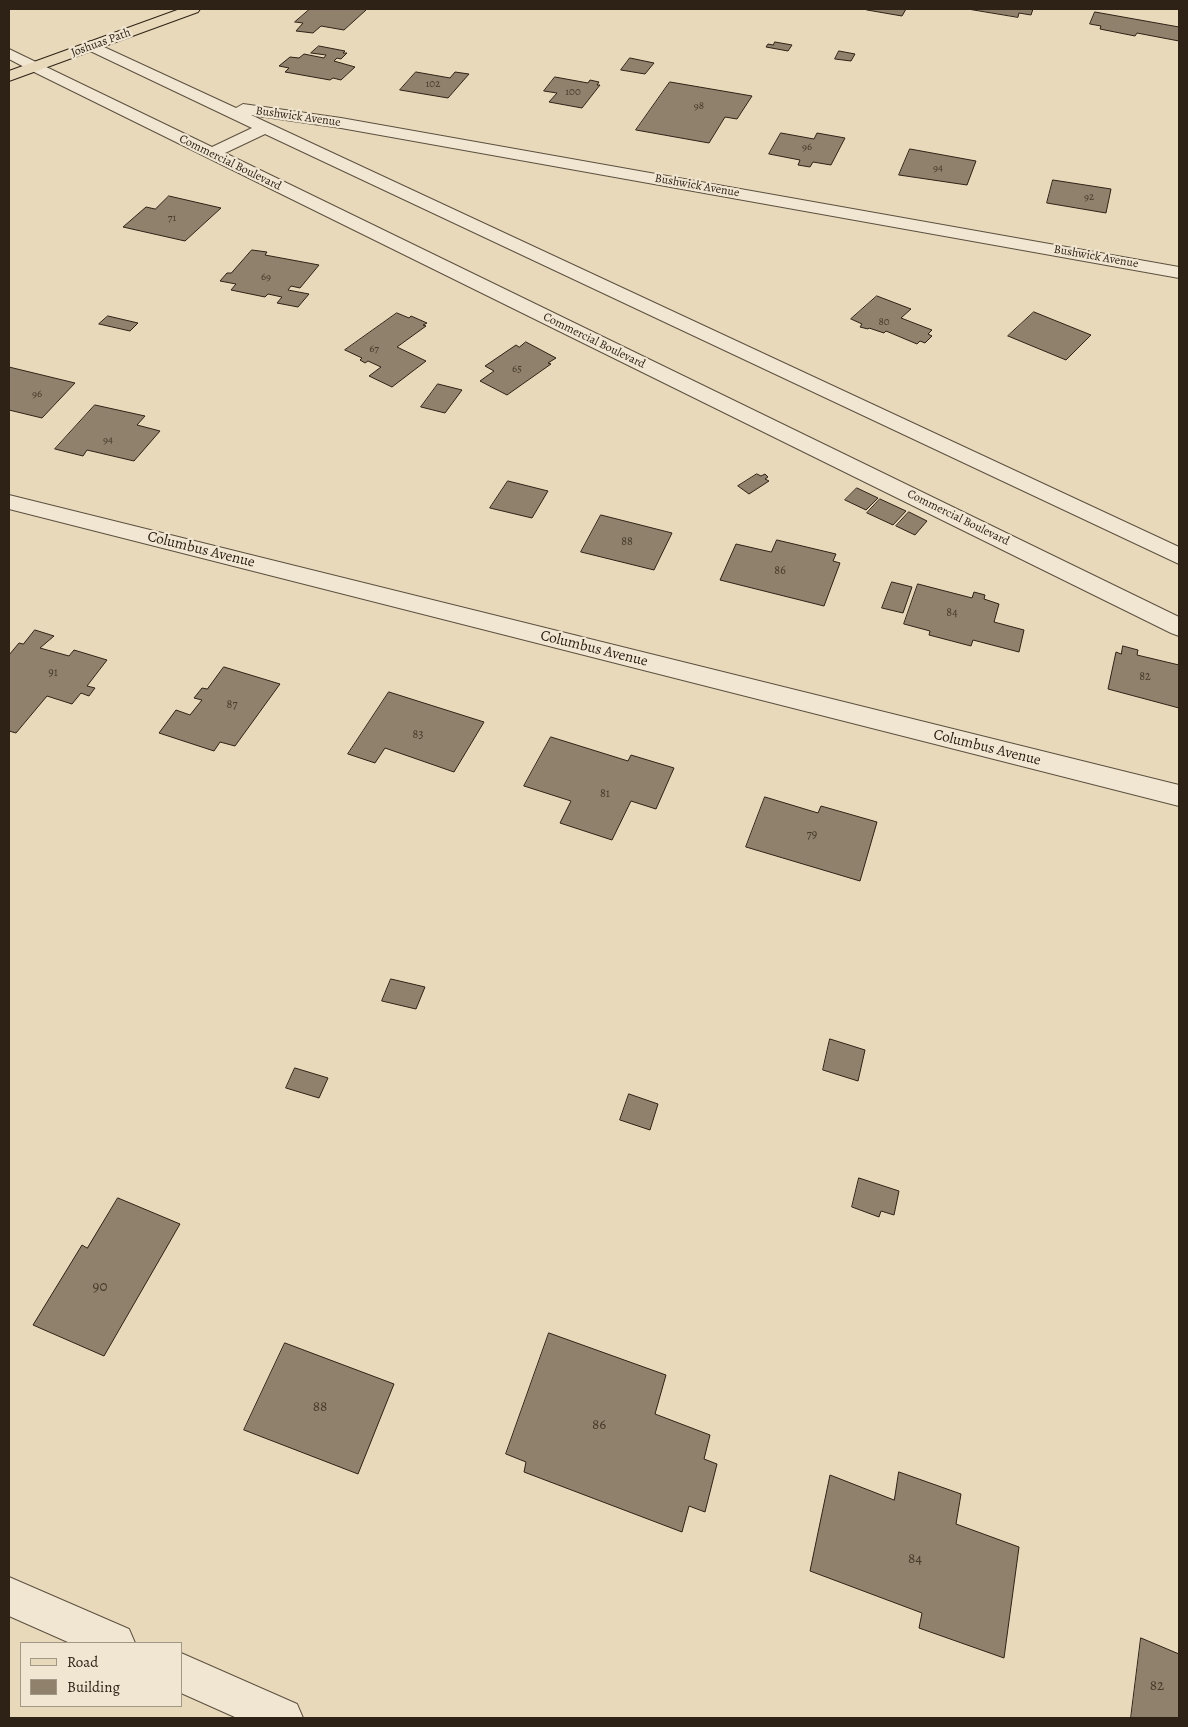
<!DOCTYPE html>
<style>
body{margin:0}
#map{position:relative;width:1188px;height:1727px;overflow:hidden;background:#e8d9ba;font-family:Alegreya,serif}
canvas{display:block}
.frame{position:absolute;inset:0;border:10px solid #2e2216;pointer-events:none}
.legend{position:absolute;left:20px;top:1642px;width:162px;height:65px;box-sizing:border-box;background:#f0e6d2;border:1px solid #a29887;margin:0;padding:6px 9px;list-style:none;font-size:15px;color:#2e2216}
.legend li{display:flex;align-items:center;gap:10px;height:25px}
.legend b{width:25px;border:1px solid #a29887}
</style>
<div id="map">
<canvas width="1188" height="1727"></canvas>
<div class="frame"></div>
<ul class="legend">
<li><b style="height:6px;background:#e8d9ba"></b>Road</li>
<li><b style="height:14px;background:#8f816b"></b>Building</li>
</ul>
</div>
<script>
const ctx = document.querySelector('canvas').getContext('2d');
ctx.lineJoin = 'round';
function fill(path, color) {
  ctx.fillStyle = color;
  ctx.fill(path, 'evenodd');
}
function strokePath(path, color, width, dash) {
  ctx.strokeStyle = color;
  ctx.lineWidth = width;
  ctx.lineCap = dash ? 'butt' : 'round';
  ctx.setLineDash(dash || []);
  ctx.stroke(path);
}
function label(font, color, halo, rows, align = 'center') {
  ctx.font = font + ' Alegreya,serif';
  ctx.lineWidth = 4.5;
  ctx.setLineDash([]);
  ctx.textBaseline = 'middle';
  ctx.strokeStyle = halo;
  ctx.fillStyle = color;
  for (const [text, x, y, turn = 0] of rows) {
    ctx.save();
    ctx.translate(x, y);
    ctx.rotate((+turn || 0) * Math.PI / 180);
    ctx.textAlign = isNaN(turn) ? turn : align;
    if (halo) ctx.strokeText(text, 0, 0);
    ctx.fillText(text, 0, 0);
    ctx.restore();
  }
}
const building = new Path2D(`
 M 310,9 L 363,9 L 366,10 L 344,30 L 321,26 L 313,33 L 296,31 L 303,23 L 295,22 Z
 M 868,9 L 906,9 L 902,16 L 867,10 Z
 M 968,9 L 1033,9 L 1031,15 L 1019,13 L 1018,17 Z
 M 1095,12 L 1179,27 L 1179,41 L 1137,33 L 1135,36 L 1100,29 L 1101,26 L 1090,24 Z
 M 775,42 L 792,45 L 788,51 L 766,47 L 768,44 L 773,45 Z
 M 319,46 L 345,51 L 343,53 L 347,53 L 341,59 L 337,58 L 334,61 L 355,67 L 341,80 L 333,78 L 330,80 L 285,72 L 289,68 L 279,66 L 290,57 L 299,58 L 304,54 L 324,58 L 326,55 L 311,53 Z
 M 839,51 L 855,54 L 851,61 L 835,59 Z
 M 630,58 L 654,63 L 645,74 L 621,70 Z
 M 416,72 L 450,78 L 455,72 L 469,74 L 448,98 L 400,90 Z
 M 555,77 L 588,83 L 590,80 L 599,82 L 597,85 L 600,85 L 582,108 L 549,102 L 557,93 L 544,91 Z
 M 670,82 L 752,96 L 737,119 L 725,117 L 709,143 L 636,130 Z
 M 781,133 L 814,139 L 817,133 L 845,138 L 831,165 L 813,162 L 810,167 L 798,165 L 800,160 L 769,154 Z
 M 910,149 L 976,161 L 967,185 L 899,175 Z
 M 1053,180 L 1111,189 L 1106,213 L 1047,203 Z
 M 169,196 L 221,208 L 185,241 L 123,227 L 146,207 L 155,209 Z
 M 252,250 L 267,252 L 265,255 L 319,265 L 300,288 L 291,286 L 288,290 L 309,294 L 298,307 L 277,303 L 282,297 L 268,294 L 265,297 L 231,290 L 236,284 L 220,281 L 227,273 L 231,273 Z
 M 877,296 L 911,309 L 901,318 L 932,330 L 928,334 L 932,336 L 925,343 L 920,341 L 917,344 L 886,331 L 884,333 L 869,328 L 868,329 L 860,327 L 862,324 L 851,319 Z
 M 1034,312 L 1091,335 L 1066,360 L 1008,336 Z
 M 397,313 L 409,318 L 411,316 L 427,323 L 423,325 L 426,326 L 397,347 L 426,361 L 392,387 L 369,376 L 381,367 L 368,361 L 365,363 L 360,360 L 362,358 L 345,350 Z
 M 108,316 L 138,323 L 130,331 L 99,324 Z
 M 526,342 L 556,358 L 548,363 L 551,364 L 507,395 L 480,381 L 494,371 L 485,366 L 516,345 L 519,347 Z
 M 9,367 L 75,383 L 42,418 L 9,410 Z
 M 438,384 L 462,390 L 445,413 L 421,407 Z
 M 95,405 L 145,416 L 137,425 L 160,431 L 134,461 L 87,450 L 83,456 L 55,449 Z
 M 757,474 L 761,476 L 765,474 L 768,477 L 765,479 L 769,481 L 749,494 L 738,486 Z
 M 508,481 L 548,491 L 532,518 L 490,508 Z
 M 857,488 L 878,498 L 866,510 L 845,500 Z
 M 880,499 L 906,511 L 893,525 L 867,513 Z
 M 909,512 L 927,521 L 915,535 L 896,526 Z
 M 601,515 L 672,533 L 654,570 L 581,552 Z
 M 777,540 L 836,554 L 833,561 L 840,563 L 824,606 L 720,580 L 736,544 L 771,552 Z
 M 892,582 L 912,587 L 903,613 L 882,608 Z
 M 918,584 L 972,598 L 974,592 L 985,595 L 984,599 L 999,604 L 994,622 L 1024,630 L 1019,652 L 973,640 L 971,646 L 929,635 L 930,631 L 904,624 Z
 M 35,630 L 54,636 L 40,648 L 69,656 L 74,650 L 107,660 L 87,686 L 95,688 L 89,696 L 81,693 L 72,704 L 47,696 L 16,733 L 9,731 L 9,655 L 19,643 L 23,644 Z
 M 1123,646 L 1138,650 L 1137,655 L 1179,665 L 1179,708 L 1108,689 L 1116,652 L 1121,654 Z
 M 224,667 L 280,684 L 235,746 L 220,742 L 214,751 L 159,733 L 176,710 L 190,715 L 202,700 L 194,698 L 202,688 L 207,689 Z
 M 389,692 L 484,722 L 454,772 L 385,748 L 375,763 L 348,754 Z
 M 551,737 L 628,761 L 631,755 L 674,768 L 656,809 L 631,801 L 612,840 L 560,823 L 571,801 L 524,786 Z
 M 765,797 L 818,813 L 821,806 L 877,822 L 860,881 L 746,847 Z
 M 391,979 L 425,987 L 416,1009 L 382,1001 Z
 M 830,1039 L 865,1050 L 858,1081 L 823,1070 Z
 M 295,1068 L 328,1078 L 319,1098 L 286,1088 Z
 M 629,1094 L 658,1104 L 650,1130 L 620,1120 Z
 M 859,1178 L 899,1191 L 894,1215 L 881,1211 L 879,1217 L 852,1207 Z
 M 118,1198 L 180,1224 L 104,1356 L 33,1325 L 82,1245 L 87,1248 Z
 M 549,1333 L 666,1375 L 655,1414 L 710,1435 L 704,1459 L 717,1464 L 705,1512 L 689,1506 L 682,1532 L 524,1472 L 526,1462 L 506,1454 Z
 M 285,1343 L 394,1384 L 358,1474 L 244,1430 Z
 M 899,1472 L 961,1494 L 956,1524 L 1019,1547 L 1004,1658 L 919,1628 L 922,1613 L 810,1571 L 830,1475 L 894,1500 Z
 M 1141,1638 L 1179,1654 L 1179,1718 L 1131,1718 Z`);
fill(building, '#8f816b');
strokePath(building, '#2e2216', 1);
const lane = new Path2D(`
 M 9,49 L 40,64 L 43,67 L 40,70 L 30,70 L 9,59 Z`);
const street = new Path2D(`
 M 91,41 L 236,108 L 243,104 L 341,118 L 1179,267 L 1179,278 L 341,128 L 251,115 L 1179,547 L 1179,564 L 265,134 L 225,153 L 1179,617 L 1179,636 L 1171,633 L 30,70 L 27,67 L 30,64 L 40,64 L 212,147 L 252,128 L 86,49 L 83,46 L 86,43 Z
 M 9,495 L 1179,785 L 1179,806 L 9,509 Z
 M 9,1577 L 129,1629 L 135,1643 L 70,1643 L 9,1616 Z
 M 181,1653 L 297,1704 L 303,1718 L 237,1718 L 181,1693 Z`);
const primary = new Path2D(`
 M 180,9 L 200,9 L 198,12 L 9,81 L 9,71 Z`);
strokePath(lane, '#5c503f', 2);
strokePath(street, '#5c503f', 2);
strokePath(primary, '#2e2216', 2);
fill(lane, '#f0e6d2');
fill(street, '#f0e6d2');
fill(primary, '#e8d9ba');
label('11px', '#463a2b', null, [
 ["102",433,84],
 ["100",573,92],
 ["98",699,106],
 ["96",807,147],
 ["94",938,168],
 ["92",1089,197],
 ["71",172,218],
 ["69",266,277],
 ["80",884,322],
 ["67",374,349],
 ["65",517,369],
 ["96",37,394],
 ["94",108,440]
]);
label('12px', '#2e2216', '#f0e6d2', [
 ["Joshuas Path",101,43,-20],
 ["Bushwick Avenue",298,117,8],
 ["Commercial Boulevard",230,163,26],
 ["Bushwick Avenue",697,186,10],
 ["Bushwick Avenue",1096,257,10],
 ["Commercial Boulevard",594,341,26],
 ["Commercial Boulevard",958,518,26]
]);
label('12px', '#463a2b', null, [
 ["88",627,542],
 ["86",780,571],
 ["84",952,613],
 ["91",53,673],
 ["82",1145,677],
 ["87",232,705],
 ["83",418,735],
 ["81",605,794],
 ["79",812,835]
]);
label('15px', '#2e2216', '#f0e6d2', [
 ["Columbus Avenue",201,550,14],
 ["Columbus Avenue",594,649,14],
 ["Columbus Avenue",987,748,14]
]);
label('15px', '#463a2b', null, [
 ["90",100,1287],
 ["88",320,1407],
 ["86",599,1425],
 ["84",915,1559],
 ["82",1157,1686]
]);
</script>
